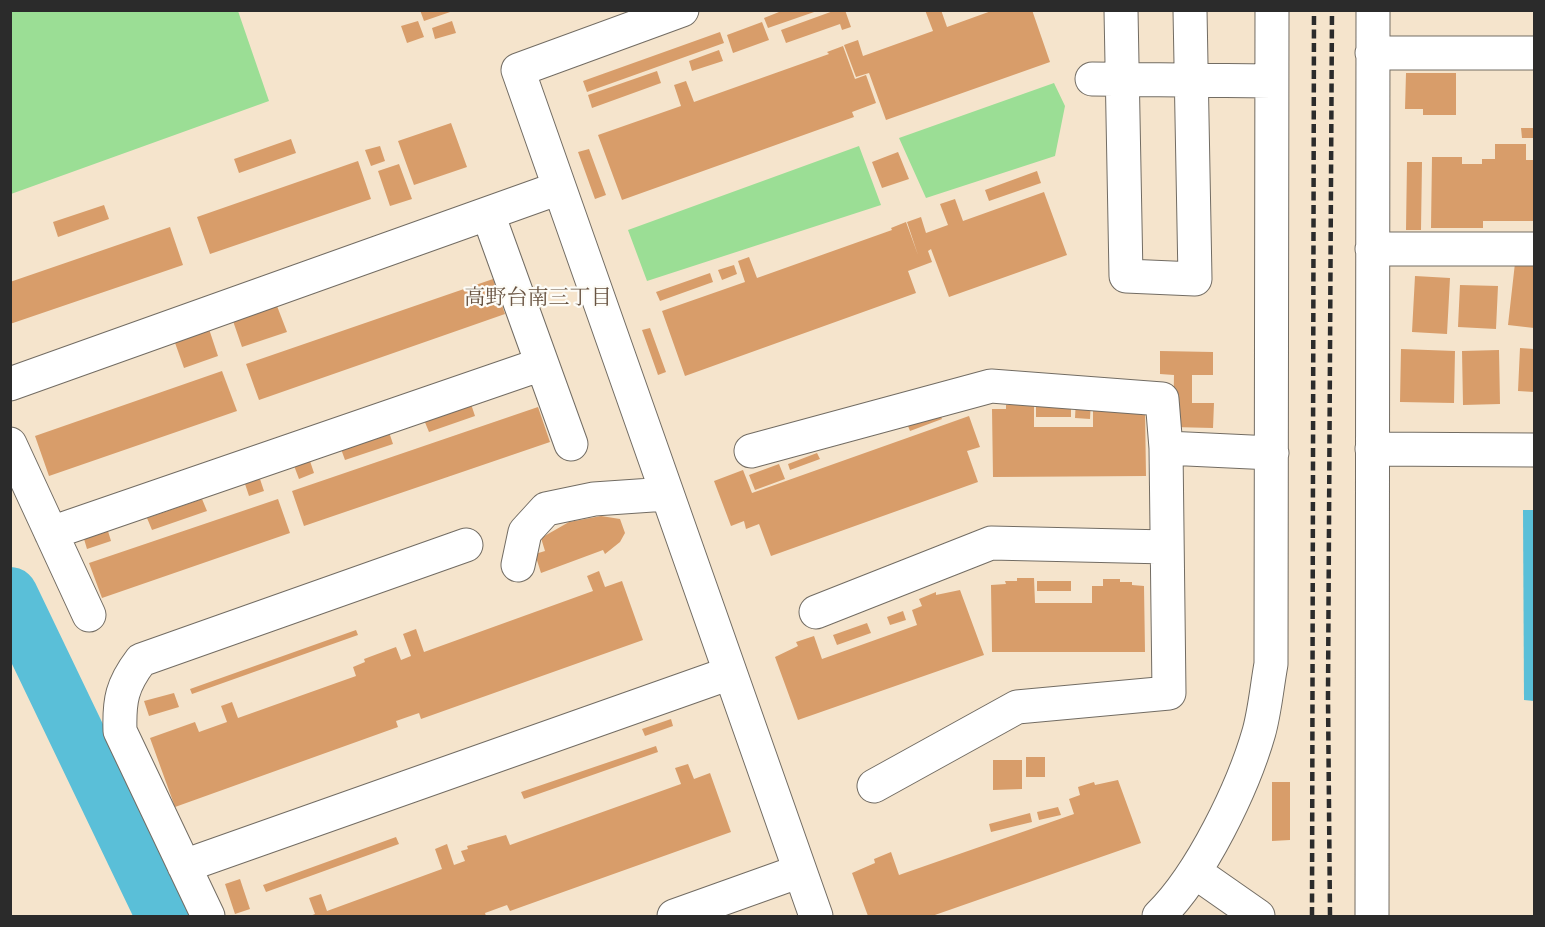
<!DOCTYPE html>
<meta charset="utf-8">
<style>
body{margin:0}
#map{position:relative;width:1545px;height:927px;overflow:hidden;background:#f5e4cc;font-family:Cardo,serif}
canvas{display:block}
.frame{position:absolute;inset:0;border:12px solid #2b2b2b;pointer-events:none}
</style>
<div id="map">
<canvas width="1545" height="927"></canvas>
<div class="frame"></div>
</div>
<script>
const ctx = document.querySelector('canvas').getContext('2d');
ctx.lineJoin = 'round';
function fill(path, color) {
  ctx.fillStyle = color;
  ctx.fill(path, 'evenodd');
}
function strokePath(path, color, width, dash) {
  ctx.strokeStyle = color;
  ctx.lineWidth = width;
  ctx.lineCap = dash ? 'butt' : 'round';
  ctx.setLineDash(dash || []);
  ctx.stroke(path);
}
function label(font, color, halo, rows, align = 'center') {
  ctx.font = font + ' Cardo,"Noto Serif JP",serif';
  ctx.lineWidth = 4.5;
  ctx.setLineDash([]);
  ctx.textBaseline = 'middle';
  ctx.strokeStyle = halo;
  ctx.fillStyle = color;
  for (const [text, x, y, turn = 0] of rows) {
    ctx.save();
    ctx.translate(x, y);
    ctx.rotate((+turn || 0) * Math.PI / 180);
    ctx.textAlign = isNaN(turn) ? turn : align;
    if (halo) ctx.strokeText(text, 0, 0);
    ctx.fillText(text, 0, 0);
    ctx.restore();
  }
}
fill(new Path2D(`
 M 11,10 L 238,11 L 269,101 L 11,194 Z
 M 1054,83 L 1065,106 L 1055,156 L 926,198 L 899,138 Z
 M 859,146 L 881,205 L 647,281 L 628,230 Z`), '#9bde95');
fill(new Path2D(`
 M 1523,510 L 1534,510 L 1534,701 L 1524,700 Z`), '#5abfd8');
strokePath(new Path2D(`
 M 10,595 L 164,916`), '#5abfd8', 56);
fill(new Path2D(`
 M 420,10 L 453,10 L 453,11 L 424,21 Z
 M 784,10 L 817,10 L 817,11 L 768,28 L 764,18 Z
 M 836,10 L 845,10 L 851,27 L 842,30 L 840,24 L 786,43 L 781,30 Z
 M 925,10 L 941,10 L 947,27 L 994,10 L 1032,10 L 1050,62 L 886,120 L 869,73 L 856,77 L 844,45 L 858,40 L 863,56 L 933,31 Z
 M 418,21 L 424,37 L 407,43 L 401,26 Z
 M 452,21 L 456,33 L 435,39 L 432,28 Z
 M 762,22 L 769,40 L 733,53 L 727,35 Z
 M 720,32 L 724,43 L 587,92 L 583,81 Z
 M 843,46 L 855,79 L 866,75 L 876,103 L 852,112 L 854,117 L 622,200 L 598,135 L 681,106 L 674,85 L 686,81 L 694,102 L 829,54 L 827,52 Z
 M 719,50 L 723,61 L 692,71 L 689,61 Z
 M 657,71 L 661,83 L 592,108 L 588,95 Z
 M 1406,73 L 1456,73 L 1456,115 L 1423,115 L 1423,109 L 1405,109 Z
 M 451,123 L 467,167 L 414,185 L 398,141 Z
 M 1521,128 L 1534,128 L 1534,138 L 1522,138 Z
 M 291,139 L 296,153 L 239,173 L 234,159 Z
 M 1495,144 L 1526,144 L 1526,160 L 1534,160 L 1534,221 L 1483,221 L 1483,228 L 1431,228 L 1432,157 L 1462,157 L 1462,164 L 1482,164 L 1482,159 L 1495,159 Z
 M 380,146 L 385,161 L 371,166 L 365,150 Z
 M 589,149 L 606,195 L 595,199 L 578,152 Z
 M 898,152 L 909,179 L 882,188 L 872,162 Z
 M 358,161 L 371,199 L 210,254 L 197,217 Z
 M 1407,162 L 1422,162 L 1421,230 L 1406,230 Z
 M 399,164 L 412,199 L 390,206 L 378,171 Z
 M 1037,171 L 1041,183 L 989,201 L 985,190 Z
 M 1044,192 L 1067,255 L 949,297 L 931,249 L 928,251 L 932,262 L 908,271 L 916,293 L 685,376 L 662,311 L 745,282 L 738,261 L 749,257 L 757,278 L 892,230 L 891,228 L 906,222 L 918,255 L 907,222 L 921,217 L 926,233 L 948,225 L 940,204 L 955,199 L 963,221 Z
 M 104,205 L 109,219 L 58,237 L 53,222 Z
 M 170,227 L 183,265 L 10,324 L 10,282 Z
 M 1515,263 L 1534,266 L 1534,328 L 1508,325 Z
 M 734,265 L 737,274 L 722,280 L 718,270 Z
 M 710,273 L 713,282 L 660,301 L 656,292 Z
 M 1415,276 L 1450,278 L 1447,334 L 1412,332 Z
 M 493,279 L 505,314 L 259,400 L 246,364 Z
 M 1460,285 L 1498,286 L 1496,329 L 1458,327 Z
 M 277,306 L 287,332 L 242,347 L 233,321 Z
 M 650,328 L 666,372 L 658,375 L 642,330 Z
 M 209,329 L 218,356 L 184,368 L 174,340 Z
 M 1520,348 L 1534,349 L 1534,392 L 1518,391 Z
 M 1401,349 L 1455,351 L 1454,403 L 1400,402 Z
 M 1499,350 L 1500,404 L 1463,405 L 1462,351 Z
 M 1160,351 L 1213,352 L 1213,375 L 1192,375 L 1192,403 L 1214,403 L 1213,428 L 1173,427 L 1174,375 L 1160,374 Z
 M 222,371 L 237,411 L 49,476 L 35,436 Z
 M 1076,399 L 1091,400 L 1090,419 L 1075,418 Z
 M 1017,402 L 1034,403 L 1034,427 L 1093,427 L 1093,411 L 1145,410 L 1146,476 L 993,477 L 992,409 L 1006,409 L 1006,405 L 1018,405 Z
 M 471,404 L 475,416 L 429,432 L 424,420 Z
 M 1036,406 L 1071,406 L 1071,417 L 1036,417 Z
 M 538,407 L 550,442 L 304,526 L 292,491 Z
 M 938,410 L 942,419 L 910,431 L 906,421 Z
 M 969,416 L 980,447 L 967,451 L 978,482 L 771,556 L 759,524 L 746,529 L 744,521 L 731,526 L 714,481 L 743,470 L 752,493 Z
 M 389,432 L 393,444 L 345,460 L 341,449 Z
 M 817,453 L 820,459 L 790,470 L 788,464 Z
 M 309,458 L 314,473 L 299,479 L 293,463 Z
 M 779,464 L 785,479 L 755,490 L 749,475 Z
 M 259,476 L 264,491 L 249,496 L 244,481 Z
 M 202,499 L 207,511 L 152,530 L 147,518 Z
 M 278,499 L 290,533 L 102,598 L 89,563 Z
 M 601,516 L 620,519 L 625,533 L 620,542 L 605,554 L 603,550 L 541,573 L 535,554 L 545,551 L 541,538 L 569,522 Z
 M 108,531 L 111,541 L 87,549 L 84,539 Z
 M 599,571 L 605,587 L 622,581 L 643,640 L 421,719 L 419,713 L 396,721 L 398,727 L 175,807 L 150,738 L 195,722 L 199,732 L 227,722 L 221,706 L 232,702 L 238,718 L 356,676 L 353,667 L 365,662 L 364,659 L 396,647 L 401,660 L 411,656 L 403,634 L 416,629 L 424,652 L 593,591 L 587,576 Z
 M 1017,578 L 1034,578 L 1035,603 L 1092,603 L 1092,586 L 1103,586 L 1103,579 L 1120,579 L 1120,582 L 1132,582 L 1132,585 L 1144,586 L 1145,652 L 992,652 L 991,585 L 1006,584 L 1005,581 L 1017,581 Z
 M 1037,581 L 1071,581 L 1071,591 L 1037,591 Z
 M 960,590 L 984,655 L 798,720 L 775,657 L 798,646 L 796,642 L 814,636 L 822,659 L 917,625 L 912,610 L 922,606 L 919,599 L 936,592 L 936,595 Z
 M 903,611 L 906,620 L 890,625 L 887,617 Z
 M 867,623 L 871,633 L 837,645 L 833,635 Z
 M 356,630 L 358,635 L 192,694 L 190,689 Z
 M 174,693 L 179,707 L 149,716 L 144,701 Z
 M 671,719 L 673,726 L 645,736 L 642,729 Z
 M 656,746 L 658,752 L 524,799 L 521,792 Z
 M 1026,757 L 1045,757 L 1045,777 L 1026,777 Z
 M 993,760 L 1022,760 L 1022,789 L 993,790 Z
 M 688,764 L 694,779 L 710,773 L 731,832 L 510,911 L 507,905 L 485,913 L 486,916 L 310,916 L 315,914 L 309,898 L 321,894 L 327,911 L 442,869 L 435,849 L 447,844 L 454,865 L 465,861 L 461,851 L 468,849 L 467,846 L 506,835 L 510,845 L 681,784 L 675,768 Z
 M 1118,780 L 1141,843 L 932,916 L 868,916 L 852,873 L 875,863 L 874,859 L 891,852 L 899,875 L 1074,814 L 1069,799 L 1080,795 L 1078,787 L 1094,782 L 1095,785 Z
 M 1272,782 L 1290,782 L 1290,840 L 1272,841 Z
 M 1058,807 L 1061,815 L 1039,820 L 1037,812 Z
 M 1030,813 L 1032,822 L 991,832 L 989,824 Z
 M 396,837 L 399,844 L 266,892 L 263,885 Z
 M 240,879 L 250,909 L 235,914 L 225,884 Z`), '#d89d6a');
const minor = new Path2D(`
 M 682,10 L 518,70 L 816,916
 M 1121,10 L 1126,276 L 1195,279 L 1190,10
 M 1372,53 L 1534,53
 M 1092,79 L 1271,81
 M 488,214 L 571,444
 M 1372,249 L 1534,249
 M 10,384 L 559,188
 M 10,444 L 89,615
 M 1166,448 L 1272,453
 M 1372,449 L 1534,450
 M 751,451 L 991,386 L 1162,399 L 1166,448 L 1169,693 L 1017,707 L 874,786
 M 51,533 L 542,364
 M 518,565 L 525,532 L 546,509 L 594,499 L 667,494
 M 816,612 L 991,543 L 1167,547
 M 184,866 L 730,673
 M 1195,872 L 1258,916
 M 208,916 L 120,731 C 119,700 122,685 141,660 L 466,545
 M 674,916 L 800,871
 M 1159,916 C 1201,875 1243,788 1259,732 C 1265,710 1267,686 1271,664 L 1272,10
 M 1372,916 L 1373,10`);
strokePath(minor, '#726c63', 35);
strokePath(minor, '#fff', 33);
strokePath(new Path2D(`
 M 1312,916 L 1314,10
 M 1330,916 L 1328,697 L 1332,10`), '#2b2b2b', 4.5, [9, 4.5]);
label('21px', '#685341', '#fdfcf7', [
 ["高野台南三丁目",538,299]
]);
</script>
